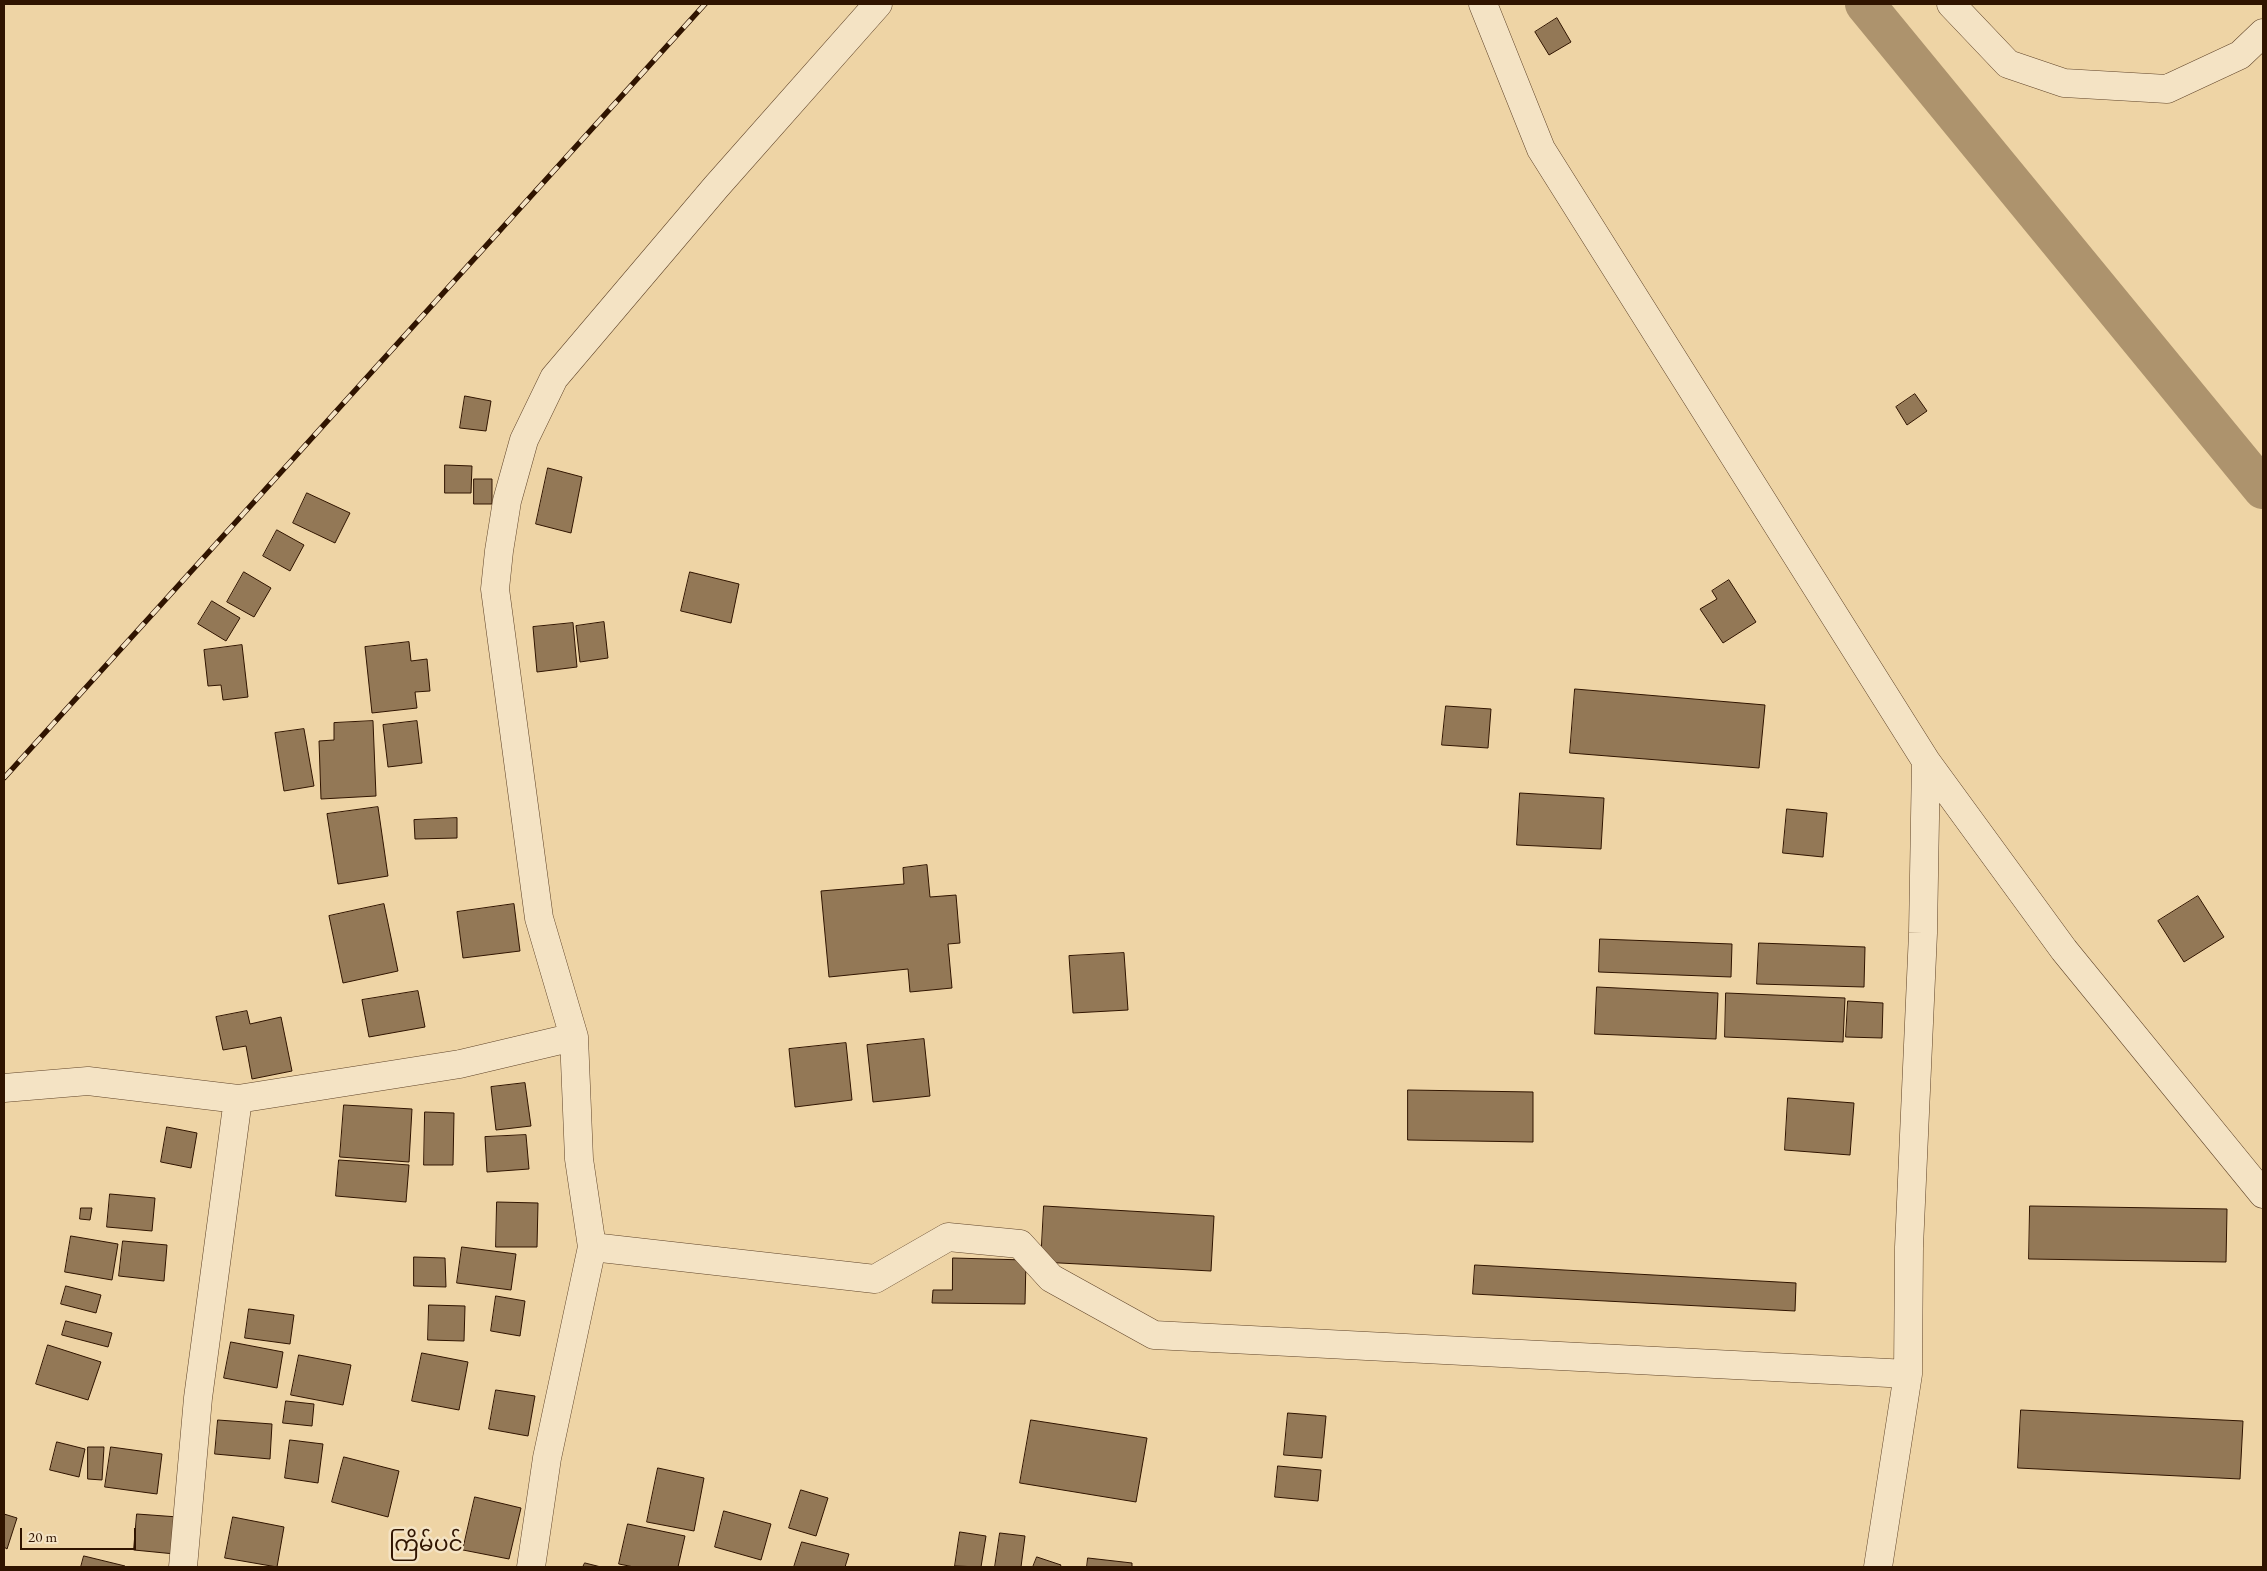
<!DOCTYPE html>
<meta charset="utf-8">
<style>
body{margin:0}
#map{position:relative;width:2267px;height:1571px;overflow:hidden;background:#eed4a5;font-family:"EB Garamond",serif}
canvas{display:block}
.frame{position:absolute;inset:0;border:5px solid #301400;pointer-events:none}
.scale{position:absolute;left:20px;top:1528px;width:116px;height:22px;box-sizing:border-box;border:2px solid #301400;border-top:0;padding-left:6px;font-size:15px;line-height:18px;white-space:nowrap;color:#301400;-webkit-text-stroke:4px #f4e3c4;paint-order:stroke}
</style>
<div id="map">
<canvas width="2267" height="1571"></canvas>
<div class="frame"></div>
<div class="scale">20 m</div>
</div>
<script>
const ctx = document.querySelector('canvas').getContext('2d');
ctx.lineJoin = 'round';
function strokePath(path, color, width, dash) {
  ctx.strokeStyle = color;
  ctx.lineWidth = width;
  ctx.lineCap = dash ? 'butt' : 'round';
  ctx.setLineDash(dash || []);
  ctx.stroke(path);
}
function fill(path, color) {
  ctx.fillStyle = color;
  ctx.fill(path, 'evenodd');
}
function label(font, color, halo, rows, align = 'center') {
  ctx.font = font + ' "EB Garamond","Noto Sans Myanmar",serif';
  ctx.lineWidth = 5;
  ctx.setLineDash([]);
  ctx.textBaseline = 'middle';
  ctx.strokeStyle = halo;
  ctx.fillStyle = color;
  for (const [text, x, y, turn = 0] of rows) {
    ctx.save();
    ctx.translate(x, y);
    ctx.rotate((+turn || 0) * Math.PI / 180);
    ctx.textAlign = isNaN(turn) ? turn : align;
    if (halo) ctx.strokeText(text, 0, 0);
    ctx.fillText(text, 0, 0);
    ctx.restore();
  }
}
strokePath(new Path2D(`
 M 1865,4 L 2263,489`), '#ad936d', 40);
const building = new Path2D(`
 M 1557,18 L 1571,42 L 1549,55 L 1535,32 Z
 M 1915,394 L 1927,411 L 1907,425 L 1896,407 Z
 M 465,396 L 491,401 L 486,431 L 460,428 Z
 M 445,465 L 472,466 L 471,493 L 445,493 Z
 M 548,468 L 582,477 L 571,533 L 536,524 Z
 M 474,479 L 492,479 L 492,504 L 474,504 Z
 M 307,493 L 350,513 L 335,543 L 293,523 Z
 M 277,530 L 304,545 L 290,571 L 263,556 Z
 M 244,572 L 271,588 L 254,617 L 227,602 Z
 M 690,572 L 739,584 L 731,623 L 681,611 Z
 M 1729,580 L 1756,622 L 1723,643 L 1700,609 L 1717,599 L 1712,591 Z
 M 212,601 L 240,618 L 226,641 L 198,624 Z
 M 604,622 L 608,658 L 580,662 L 576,626 Z
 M 573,623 L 577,667 L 537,672 L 533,627 Z
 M 409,642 L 411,661 L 427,659 L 430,691 L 415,692 L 417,708 L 372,713 L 365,647 Z
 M 242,645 L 248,697 L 223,700 L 221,685 L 208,686 L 204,650 Z
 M 1575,689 L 1765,705 L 1759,768 L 1570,753 Z
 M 1446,706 L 1491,709 L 1488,748 L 1442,745 Z
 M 373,721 L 376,796 L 321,799 L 319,741 L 334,740 L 334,723 Z
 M 417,721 L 422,763 L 388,767 L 383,725 Z
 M 304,729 L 314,786 L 284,791 L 275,733 Z
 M 1520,793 L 1604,798 L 1601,849 L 1517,845 Z
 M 378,807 L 388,876 L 338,884 L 327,814 Z
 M 1787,809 L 1827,813 L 1823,857 L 1783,853 Z
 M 457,818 L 457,838 L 415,839 L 414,820 Z
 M 927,865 L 930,897 L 956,895 L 960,943 L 948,944 L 952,988 L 910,992 L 908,969 L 829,977 L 821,891 L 904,884 L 903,868 Z
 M 2198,896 L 2224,937 L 2184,962 L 2158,921 Z
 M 384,904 L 398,971 L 343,983 L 329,916 Z
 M 514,904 L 520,951 L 463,958 L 457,912 Z
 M 1600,939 L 1732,944 L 1731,977 L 1599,972 Z
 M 1759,943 L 1865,947 L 1864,987 L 1757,984 Z
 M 1124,953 L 1128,1010 L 1073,1013 L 1069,956 Z
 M 1597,987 L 1718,993 L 1716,1039 L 1595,1034 Z
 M 418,991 L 425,1027 L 369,1037 L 362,1000 Z
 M 1726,993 L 1845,998 L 1843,1042 L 1725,1037 Z
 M 1848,1001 L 1883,1003 L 1882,1038 L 1846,1037 Z
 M 247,1011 L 250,1024 L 281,1017 L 292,1071 L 252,1079 L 246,1046 L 223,1050 L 216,1017 Z
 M 924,1039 L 930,1096 L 873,1102 L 867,1045 Z
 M 846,1043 L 852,1100 L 795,1107 L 789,1049 Z
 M 525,1083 L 531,1126 L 496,1130 L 491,1087 Z
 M 1408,1090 L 1533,1092 L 1533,1142 L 1408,1140 Z
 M 1788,1098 L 1854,1103 L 1850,1155 L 1785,1150 Z
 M 344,1105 L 412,1109 L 409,1162 L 340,1157 Z
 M 425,1112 L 454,1113 L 453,1165 L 424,1165 Z
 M 167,1127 L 197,1133 L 191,1168 L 161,1162 Z
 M 526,1135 L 529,1169 L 487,1172 L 485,1137 Z
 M 339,1160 L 409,1165 L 406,1202 L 336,1196 Z
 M 110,1194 L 155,1198 L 152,1231 L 107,1227 Z
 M 497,1202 L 538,1203 L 537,1247 L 496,1247 Z
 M 1044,1206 L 1214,1216 L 1211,1271 L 1041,1262 Z
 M 2030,1206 L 2227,1209 L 2226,1262 L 2029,1259 Z
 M 81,1208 L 92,1208 L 90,1220 L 80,1219 Z
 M 71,1236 L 118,1244 L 112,1280 L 65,1272 Z
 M 123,1241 L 167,1245 L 164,1281 L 119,1276 Z
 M 462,1247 L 516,1254 L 511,1290 L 457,1283 Z
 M 414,1257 L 445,1258 L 446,1287 L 414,1286 Z
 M 953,1258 L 1026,1260 L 1025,1304 L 932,1303 L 933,1290 L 952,1290 Z
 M 1475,1265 L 1796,1283 L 1795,1311 L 1473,1294 Z
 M 66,1286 L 101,1295 L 96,1313 L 61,1304 Z
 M 496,1296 L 525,1301 L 520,1336 L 491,1331 Z
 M 429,1305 L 465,1306 L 464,1341 L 428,1340 Z
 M 249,1309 L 294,1315 L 290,1344 L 245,1338 Z
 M 66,1321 L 112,1333 L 108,1347 L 62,1335 Z
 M 231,1342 L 283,1352 L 277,1388 L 224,1378 Z
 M 48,1345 L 101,1362 L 88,1400 L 36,1384 Z
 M 422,1353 L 468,1362 L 459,1410 L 412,1401 Z
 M 299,1355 L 351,1365 L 343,1405 L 291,1395 Z
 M 496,1390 L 535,1396 L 528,1436 L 489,1429 Z
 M 286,1401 L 314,1404 L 312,1426 L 283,1423 Z
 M 2021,1410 L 2243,1421 L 2240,1479 L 2018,1468 Z
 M 1288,1413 L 1326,1416 L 1322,1458 L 1284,1455 Z
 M 218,1420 L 272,1424 L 270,1459 L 215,1454 Z
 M 1031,1420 L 1147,1438 L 1136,1502 L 1020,1483 Z
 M 290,1440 L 323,1444 L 318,1483 L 285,1478 Z
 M 57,1442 L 85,1449 L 79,1477 L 50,1470 Z
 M 88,1447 L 104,1447 L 102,1480 L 88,1479 Z
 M 111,1447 L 162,1454 L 157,1494 L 105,1487 Z
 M 344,1457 L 399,1471 L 388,1517 L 332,1502 Z
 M 1278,1466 L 1321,1470 L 1318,1501 L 1275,1497 Z
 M 658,1468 L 704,1478 L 694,1531 L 647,1522 Z
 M 801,1490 L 828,1498 L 816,1536 L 789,1528 Z
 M 475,1497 L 521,1508 L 509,1559 L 463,1550 Z
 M 724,1511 L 771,1524 L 761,1560 L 715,1547 Z
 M 4,1514 L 17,1518 L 7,1549 L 4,1547 Z
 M 137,1514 L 178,1517 L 175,1554 L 134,1550 Z
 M 233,1517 L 284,1527 L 277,1567 L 225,1558 Z
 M 628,1524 L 685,1536 L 678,1567 L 634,1567 L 619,1564 Z
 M 960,1532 L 986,1536 L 981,1567 L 955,1566 Z
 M 1000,1533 L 1025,1536 L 1021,1567 L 995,1567 Z
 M 802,1542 L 849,1554 L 845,1567 L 794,1567 Z
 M 84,1556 L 125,1566 L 125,1567 L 81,1567 Z
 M 1037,1557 L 1061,1565 L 1060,1567 L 1033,1567 Z
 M 1088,1558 L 1132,1563 L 1132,1567 L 1087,1567 Z
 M 585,1563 L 601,1567 L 583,1567 Z`);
fill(building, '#937856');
strokePath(building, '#301400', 1);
const street = new Path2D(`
 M 1483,4 L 1541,149 L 1926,761 L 1923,933 L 1909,1247 L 1908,1374 L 1878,1567
 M 1951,4 L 2008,64 L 2064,83 L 2167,89 L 2240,55 L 2263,33
 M 1926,761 L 2064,950 L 2263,1194
 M 4,1088 L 88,1081 L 238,1099 L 460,1064 L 574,1037
 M 592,1247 L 875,1279 L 948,1237 L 1020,1244 L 1051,1278 L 1154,1335 L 1908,1374
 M 183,1567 L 198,1398 L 238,1099
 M 531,1567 L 547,1458 L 592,1247 L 579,1159 L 574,1037 L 539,918 L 495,589 L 499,551 L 507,501 L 524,440 L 554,378 L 716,187 L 878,4`);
strokePath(street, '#604429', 29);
strokePath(street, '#f4e3c4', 28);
const rail = new Path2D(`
 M 4,778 L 705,4`);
strokePath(rail, '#301400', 5.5);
strokePath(rail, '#f4e3c4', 4, [11]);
label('22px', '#301400', '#f4e3c4', [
 ["ကြိမ်ပင်",426,1545]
]);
</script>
